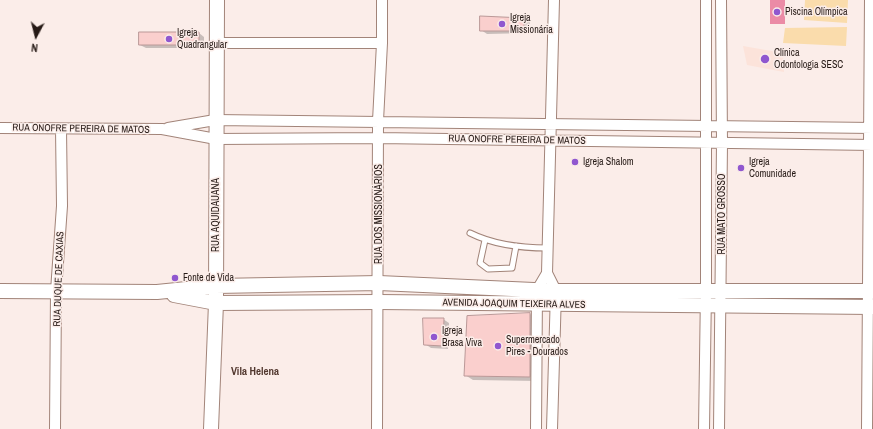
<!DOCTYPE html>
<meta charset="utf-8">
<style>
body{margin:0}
#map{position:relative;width:873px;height:429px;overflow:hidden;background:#fbede9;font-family:"Archivo Narrow",sans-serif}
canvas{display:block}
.north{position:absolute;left:16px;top:16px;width:40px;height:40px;-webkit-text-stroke:3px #fbede9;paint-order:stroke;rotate:187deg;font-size:11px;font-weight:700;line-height:16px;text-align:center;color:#261a16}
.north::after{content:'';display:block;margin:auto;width:14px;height:18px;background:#261a16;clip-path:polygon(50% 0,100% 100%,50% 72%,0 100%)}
</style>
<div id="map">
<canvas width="873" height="429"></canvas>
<div class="north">N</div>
</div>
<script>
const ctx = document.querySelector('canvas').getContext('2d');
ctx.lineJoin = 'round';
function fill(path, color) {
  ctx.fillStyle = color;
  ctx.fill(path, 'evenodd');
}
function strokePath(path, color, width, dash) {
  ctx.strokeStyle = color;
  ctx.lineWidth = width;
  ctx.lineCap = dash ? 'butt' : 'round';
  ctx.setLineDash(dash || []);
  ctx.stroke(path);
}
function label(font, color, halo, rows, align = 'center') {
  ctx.font = font + ' "Archivo Narrow",sans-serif';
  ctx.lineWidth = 3;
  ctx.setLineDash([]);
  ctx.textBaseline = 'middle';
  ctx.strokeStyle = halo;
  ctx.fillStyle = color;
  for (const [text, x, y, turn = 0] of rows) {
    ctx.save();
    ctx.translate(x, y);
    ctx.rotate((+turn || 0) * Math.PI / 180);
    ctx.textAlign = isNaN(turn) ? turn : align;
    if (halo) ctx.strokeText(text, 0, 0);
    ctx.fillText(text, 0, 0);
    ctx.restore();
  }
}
fill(new Path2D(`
 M 743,46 L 783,53 L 784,72 L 747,65 Z`), '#fce3da');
fill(new Path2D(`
 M 805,0 L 848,0 L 847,23 L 804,20 Z
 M 847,27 L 846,46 L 783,43 L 785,28 Z`), '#fadcac');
fill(new Path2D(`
 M 770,0 L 785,0 L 785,24 L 770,24 Z`), '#eb8ba6');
fill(new Path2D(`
 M 524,19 L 530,22 L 530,33 L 487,34 L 481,30 Z
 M 199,33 L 204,37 L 204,48 L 146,48 L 140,45 Z
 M 530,314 L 538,319 L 537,381 L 473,380 L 465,375 L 468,317 Z
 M 443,319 L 449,323 L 448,349 L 431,348 L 425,344 Z`), '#0003');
const building = new Path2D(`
 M 480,16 L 524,18 L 524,31 L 480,31 Z
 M 139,32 L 199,32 L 199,45 L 139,45 Z
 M 530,313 L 530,377 L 464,376 L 467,316 Z
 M 423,318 L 444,318 L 443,346 L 424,345 Z`);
fill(building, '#facfcd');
strokePath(building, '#ba9897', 1);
const lane = new Path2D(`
 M 470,233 C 494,245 521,248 548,248
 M 485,240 L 480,263 L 488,269 L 512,268 L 516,246`);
const street = new Path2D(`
 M 216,43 L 382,43
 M 0,128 L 162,129 L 216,139 L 378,138 L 873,145
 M 168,128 L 215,120 L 873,128
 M 55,429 L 56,291 L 62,206 L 61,129
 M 377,429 L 378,121 L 382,43 L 382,0
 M 536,429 L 537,290 L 547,273
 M 552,429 L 556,291 L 547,273 L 554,0
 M 704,429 L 706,290 L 706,0
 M 719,429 L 722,143 L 721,0
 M 867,429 L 870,0`);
const secondary = new Path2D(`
 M 0,291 L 157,292 L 216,286 L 379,283 L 556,291 L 873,291
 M 174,295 L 216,303 L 379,302 L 873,307
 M 211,429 L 216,303 L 217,0`);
strokePath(lane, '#a28479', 7);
strokePath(street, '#a28479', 12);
strokePath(secondary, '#a28479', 16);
strokePath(lane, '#fff', 5);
strokePath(street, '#fff', 10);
strokePath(secondary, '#fff', 14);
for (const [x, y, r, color] of [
 [777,12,4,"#9057cf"],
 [502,24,4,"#9057cf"],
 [169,39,4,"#9057cf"],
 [765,59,5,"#9057cf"],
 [575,162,4,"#9057cf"],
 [741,168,4,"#9057cf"],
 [175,278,4,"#9057cf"],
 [434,337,4,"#9057cf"],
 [498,346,4,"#9057cf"]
]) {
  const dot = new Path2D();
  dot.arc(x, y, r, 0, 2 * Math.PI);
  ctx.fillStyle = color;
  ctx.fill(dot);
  strokePath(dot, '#fbede9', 1.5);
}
label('10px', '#261a16', '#fbede9', [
 ["Piscina Olímpica",785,12],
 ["Igreja",510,18],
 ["Missionária",510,30],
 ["Igreja",177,33],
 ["Quadrangular",177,45],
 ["Clínica",774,53],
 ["Odontologia SESC",774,65],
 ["Igreja Shalom",583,162],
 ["Igreja",749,162],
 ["Comunidade",749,174],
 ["Fonte de Vida",183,278],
 ["Igreja",442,331],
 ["Brasa Viva",442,343],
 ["Supermercado",506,340],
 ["Pires - Dourados",506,352]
], 'left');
label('10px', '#261a16', '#fbede9', [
 ["RUA ONOFRE PEREIRA DE MATOS",81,129,1],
 ["RUA ONOFRE PEREIRA DE MATOS",517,140,1],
 ["RUA DOS MISSIONÁRIOS",379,214,-90],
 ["RUA MATO GROSSO",722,214,-90],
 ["RUA AQUIDAUANA",216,215,-90],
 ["RUA DUQUE DE CAXIAS",59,279,-88],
 ["AVENIDA JOAQUIM TEIXEIRA ALVES",514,304,1]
]);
label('bold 11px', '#52382f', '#fbede9', [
 ["Vila Helena",255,372]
]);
</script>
